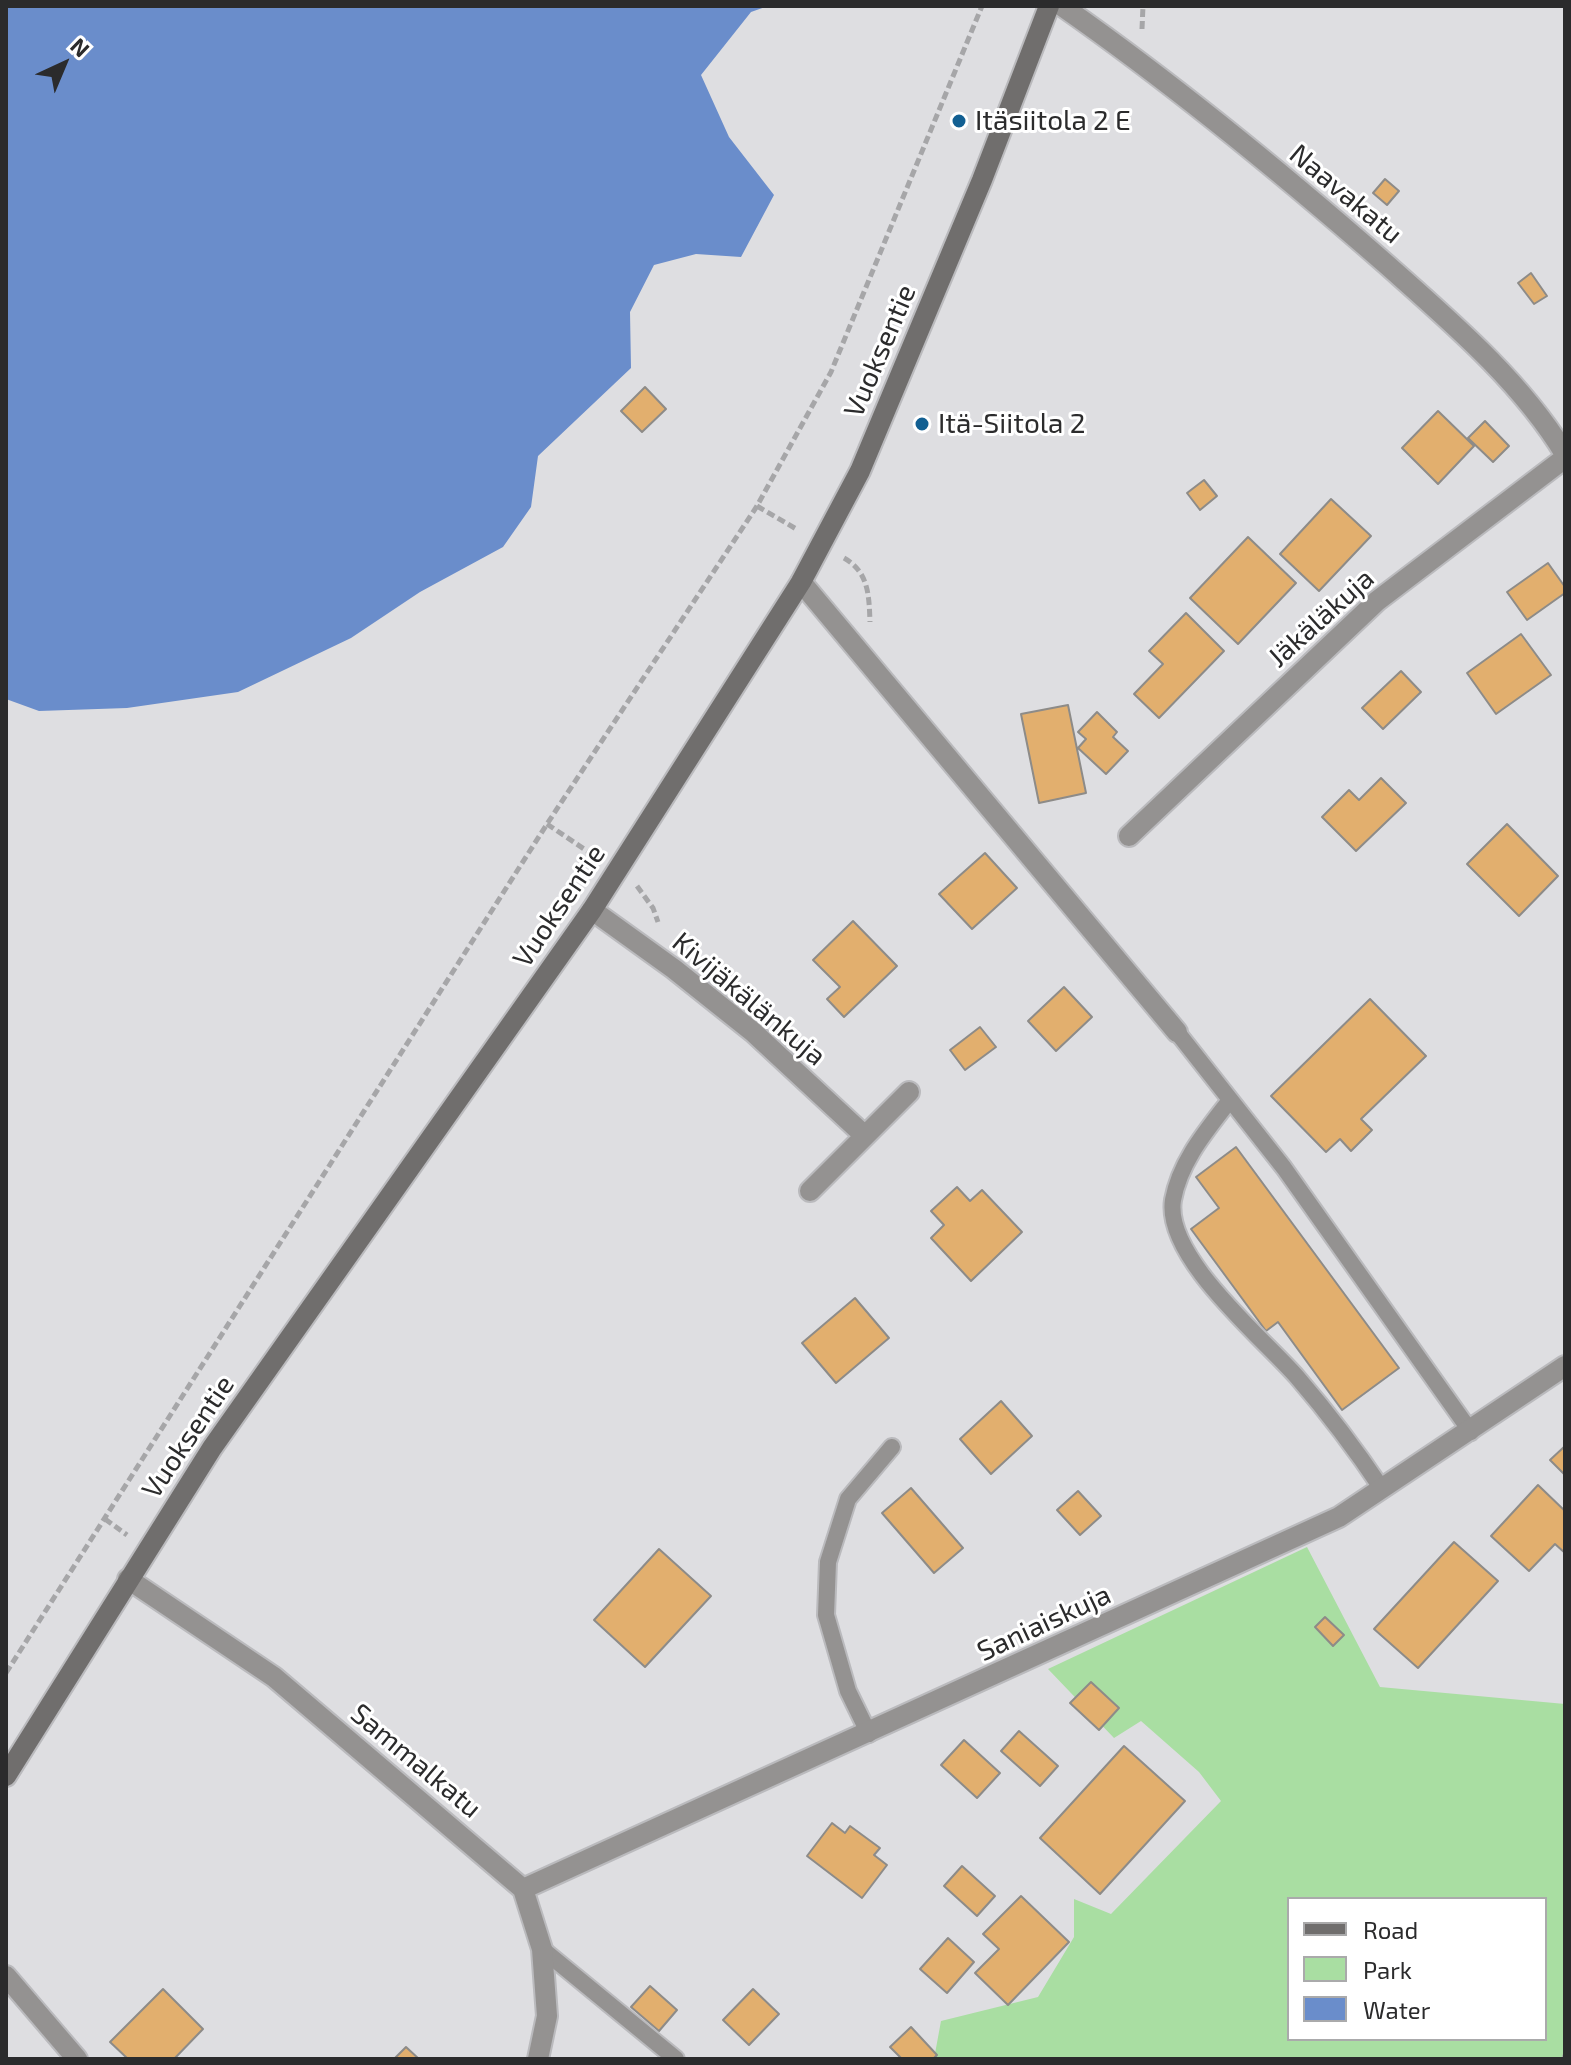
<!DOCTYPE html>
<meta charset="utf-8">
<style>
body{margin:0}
#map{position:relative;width:1571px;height:2065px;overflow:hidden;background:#dedee1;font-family:"Exo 2",sans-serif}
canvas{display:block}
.frame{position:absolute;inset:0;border:8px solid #2b2b2c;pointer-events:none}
.legend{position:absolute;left:1287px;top:1897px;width:260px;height:144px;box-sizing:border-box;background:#fff;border:2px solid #aaaaab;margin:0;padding:10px 14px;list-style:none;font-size:24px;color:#2b2b2c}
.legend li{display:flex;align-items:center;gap:16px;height:40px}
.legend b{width:40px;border:2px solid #aaaaab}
.north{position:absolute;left:24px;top:24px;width:80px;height:80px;-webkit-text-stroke:6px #fff;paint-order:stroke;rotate:44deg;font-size:22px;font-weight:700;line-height:32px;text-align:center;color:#2b2b2c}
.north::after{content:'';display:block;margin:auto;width:28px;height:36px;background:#2b2b2c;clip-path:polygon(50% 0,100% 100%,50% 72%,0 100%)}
</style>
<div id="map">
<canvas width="1571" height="2065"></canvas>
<div class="frame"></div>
<ul class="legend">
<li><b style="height:10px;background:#706e6d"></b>Road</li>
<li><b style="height:22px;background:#a9dea2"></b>Park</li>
<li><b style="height:22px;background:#6a8dcb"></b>Water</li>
</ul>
<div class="north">N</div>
</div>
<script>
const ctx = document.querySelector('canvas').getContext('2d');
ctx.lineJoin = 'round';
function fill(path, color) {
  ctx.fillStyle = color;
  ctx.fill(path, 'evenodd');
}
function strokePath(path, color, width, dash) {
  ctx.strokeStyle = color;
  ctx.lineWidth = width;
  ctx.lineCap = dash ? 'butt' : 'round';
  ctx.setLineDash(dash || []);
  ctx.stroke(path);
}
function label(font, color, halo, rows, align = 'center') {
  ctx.font = font + ' "Exo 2",sans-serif';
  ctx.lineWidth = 6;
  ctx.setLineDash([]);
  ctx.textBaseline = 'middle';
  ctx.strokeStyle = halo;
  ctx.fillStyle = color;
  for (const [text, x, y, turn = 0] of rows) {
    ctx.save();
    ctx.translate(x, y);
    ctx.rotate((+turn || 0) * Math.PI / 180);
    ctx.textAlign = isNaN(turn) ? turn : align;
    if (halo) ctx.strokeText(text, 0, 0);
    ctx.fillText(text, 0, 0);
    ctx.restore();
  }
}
fill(new Path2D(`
 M 1307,1547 L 1380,1687 L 1565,1704 L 1565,2059 L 934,2059 L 941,2021 L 1038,1997 L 1074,1937 L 1074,1899 L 1111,1914 L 1221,1801 L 1199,1772 L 1141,1721 L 1114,1738 L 1048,1669 ZM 1289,1899 L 1545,1899 L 1545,2039 L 1289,2039 Z`), '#a9dea2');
fill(new Path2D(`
 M 6,6 L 768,6 L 751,12 L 701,75 L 729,137 L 774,195 L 741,257 L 696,254 L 654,265 L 630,312 L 631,368 L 538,456 L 531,507 L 503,547 L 420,592 L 351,638 L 238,692 L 127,708 L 39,711 L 6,699 Z`), '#6a8dcb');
const building = new Path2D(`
 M 1385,179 L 1399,191 L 1387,205 L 1373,193 Z
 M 1531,273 L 1547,296 L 1534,304 L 1518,283 Z
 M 645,387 L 666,409 L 642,432 L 621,411 Z
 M 1438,411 L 1474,446 L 1438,484 L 1402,448 Z
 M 1485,421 L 1509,446 L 1493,462 L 1468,438 Z
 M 1204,480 L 1217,496 L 1200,510 L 1187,493 Z
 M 1331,499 L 1371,536 L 1319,591 L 1280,554 Z
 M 1248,537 L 1296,583 L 1238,644 L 1190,598 Z
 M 1548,563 L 1565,587 L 1565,593 L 1527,620 L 1507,592 Z
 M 1186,613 L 1224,651 L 1159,718 L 1134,694 L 1163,664 L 1149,651 Z
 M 1521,634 L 1551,675 L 1496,714 L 1467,673 Z
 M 1401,671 L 1421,692 L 1383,729 L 1362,708 Z
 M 1068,705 L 1086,793 L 1039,803 L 1021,714 Z
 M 1097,712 L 1117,732 L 1113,737 L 1128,751 L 1106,774 L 1078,748 L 1086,739 L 1078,732 Z
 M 1381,778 L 1406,803 L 1356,851 L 1322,817 L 1349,790 L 1359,800 Z
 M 1507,824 L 1558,876 L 1519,916 L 1467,864 Z
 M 985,853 L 1017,888 L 972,929 L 939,894 Z
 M 853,921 L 897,966 L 844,1017 L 827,999 L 840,987 L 813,960 Z
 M 1064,987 L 1092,1017 L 1056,1051 L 1028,1021 Z
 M 1370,999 L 1426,1056 L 1361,1119 L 1372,1130 L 1351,1151 L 1340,1139 L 1326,1152 L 1271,1096 Z
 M 980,1027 L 996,1047 L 965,1070 L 950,1050 Z
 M 1236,1147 L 1399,1368 L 1342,1410 L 1278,1322 L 1266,1331 L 1191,1229 L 1219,1208 L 1196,1177 Z
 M 957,1187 L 970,1201 L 982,1190 L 1022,1232 L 971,1281 L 931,1238 L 944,1225 L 931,1211 Z
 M 855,1298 L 889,1338 L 836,1383 L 802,1343 Z
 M 1001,1401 L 1032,1436 L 991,1474 L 960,1439 Z
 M 1565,1446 L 1565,1475 L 1550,1460 Z
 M 1538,1485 L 1565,1511 L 1565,1553 L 1555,1544 L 1529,1571 L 1491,1536 Z
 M 911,1488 L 963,1548 L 934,1573 L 882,1513 Z
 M 1078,1491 L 1101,1516 L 1080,1535 L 1057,1510 Z
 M 1454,1542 L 1498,1581 L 1418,1668 L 1374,1629 Z
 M 659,1549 L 711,1596 L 645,1667 L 594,1620 Z
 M 1325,1617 L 1344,1635 L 1333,1646 L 1315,1627 Z
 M 1091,1682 L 1119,1708 L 1099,1730 L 1070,1703 Z
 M 1019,1731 L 1058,1766 L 1040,1786 L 1001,1751 Z
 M 964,1740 L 1000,1773 L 977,1798 L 941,1765 Z
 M 1124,1746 L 1185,1801 L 1100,1894 L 1040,1838 Z
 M 832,1823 L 845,1833 L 850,1826 L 880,1848 L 874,1855 L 887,1865 L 862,1898 L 807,1856 Z
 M 962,1866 L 995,1896 L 977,1916 L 944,1886 Z
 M 1021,1896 L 1069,1942 L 1008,2005 L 975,1973 L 999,1949 L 983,1934 Z
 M 948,1938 L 974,1962 L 947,1993 L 920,1969 Z
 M 650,1986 L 677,2010 L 659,2031 L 631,2007 Z
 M 163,1989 L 203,2029 L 174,2059 L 128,2059 L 110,2042 Z
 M 753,1989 L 779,2014 L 749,2045 L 723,2020 Z
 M 911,2027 L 937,2055 L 933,2059 L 902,2059 L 890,2047 Z
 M 406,2047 L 419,2059 L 394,2059 Z`);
fill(building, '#e2af6e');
strokePath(building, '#8d8b88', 2);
const lane = new Path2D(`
 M 1177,1032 L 1284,1168 L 1471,1432
 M 1230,1100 C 1207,1130 1180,1161 1173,1200 C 1164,1257 1263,1338 1297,1377 C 1328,1413 1356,1450 1382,1489
 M 869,1734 L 848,1691 L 826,1615 L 828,1562 L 848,1499 L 892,1447
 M 542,1949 L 676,2059`);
const street = new Path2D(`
 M 1062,6 C 1175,85 1282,173 1386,264 C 1450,321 1521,381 1565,454
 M 801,582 L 1177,1032
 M 1129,836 L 1377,601 L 1565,458
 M 592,910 L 674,969 L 753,1032 L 865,1136
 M 810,1191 L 909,1092
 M 128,1579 L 274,1677 L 523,1889 L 542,1949 L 547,2016 L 538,2059
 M 523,1889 L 1339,1517 L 1565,1366
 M 6,1976 L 77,2059`);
const secondary = new Path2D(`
 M 6,1776 L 212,1448 L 592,910 L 801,582 L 860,471 L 982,180 L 1049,6`);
strokePath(lane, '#bababd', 20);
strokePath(street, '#bababd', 24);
strokePath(secondary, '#bababd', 24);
strokePath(new Path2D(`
 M 1142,29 L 1143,6
 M 757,506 L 798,530
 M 844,558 C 869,572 869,596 870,622
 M 547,824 L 596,857
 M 637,886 L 653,908 L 658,922
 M 105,1519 L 127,1535
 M 6,1673 L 547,824 L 757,506 L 831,372 L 982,6
 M 1564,2059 L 1565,2055`), '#a6a6a8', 5, [8, 4]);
strokePath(lane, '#949291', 16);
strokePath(street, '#949291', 20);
strokePath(secondary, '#706e6d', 20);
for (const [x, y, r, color] of [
 [959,121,8,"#125f92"],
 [922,424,8,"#125f92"]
]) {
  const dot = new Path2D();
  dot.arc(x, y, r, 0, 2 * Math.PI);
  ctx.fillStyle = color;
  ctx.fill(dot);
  strokePath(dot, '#fff', 3);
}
label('28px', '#2b2b2c', '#fff', [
 ["Itäsiitola 2 E",975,121],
 ["Itä-Siitola 2",938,424]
], 'left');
label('28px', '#2b2b2c', '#fff', [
 ["Naavakatu",1346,194,40],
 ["Vuoksentie",880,351,-67],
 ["Jäkäläkuja",1321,618,-42],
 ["Vuoksentie",559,906,-56],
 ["Kivijäkälänkuja",749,999,40],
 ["Vuoksentie",188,1437,-56],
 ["Saniaiskuja",1044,1623,-25],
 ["Sammalkatu",416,1761,40]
]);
</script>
